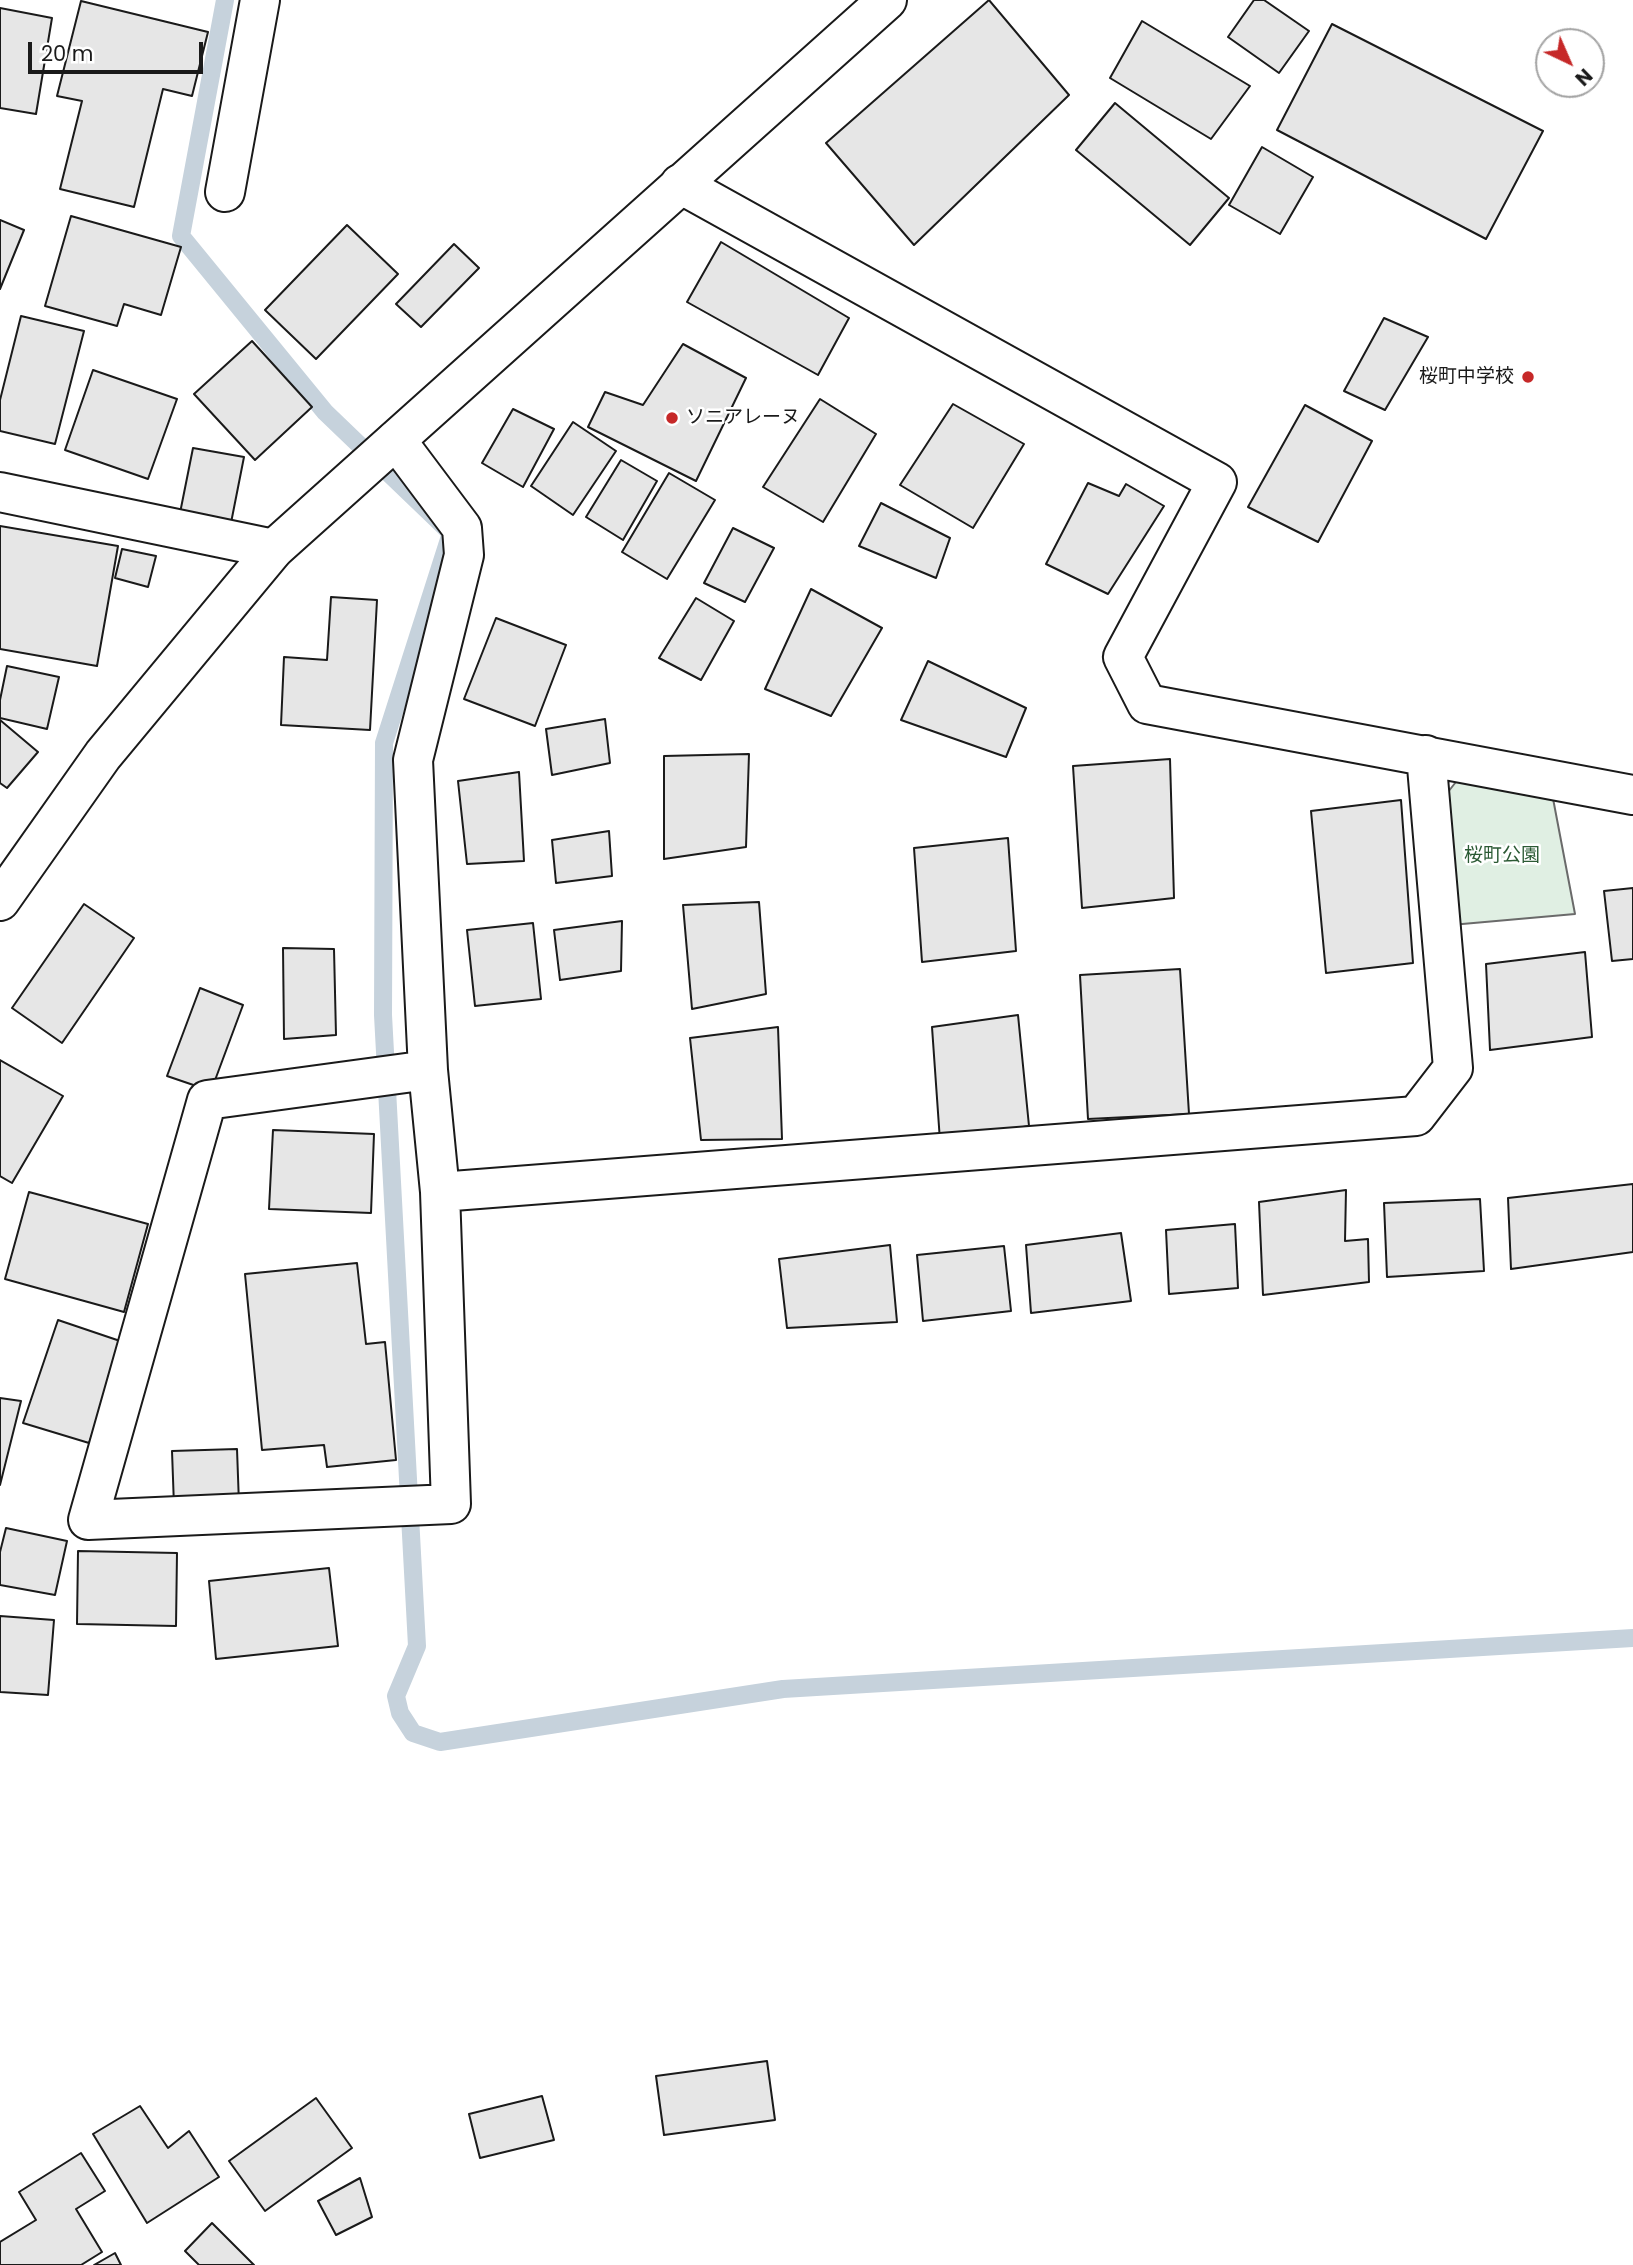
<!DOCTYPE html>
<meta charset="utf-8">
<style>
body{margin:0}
#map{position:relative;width:1633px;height:2265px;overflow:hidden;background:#fff;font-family:Poppins,sans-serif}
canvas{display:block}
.north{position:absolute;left:1535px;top:28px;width:70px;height:70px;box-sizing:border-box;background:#fff;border:2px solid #a3a3a3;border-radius:50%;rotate:136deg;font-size:19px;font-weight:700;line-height:28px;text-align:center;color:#1a1a1a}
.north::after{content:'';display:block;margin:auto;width:24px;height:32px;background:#c62828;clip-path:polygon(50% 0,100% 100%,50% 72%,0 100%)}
.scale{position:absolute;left:28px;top:42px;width:175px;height:32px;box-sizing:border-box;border:4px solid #1a1a1a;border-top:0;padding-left:9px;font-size:21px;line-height:24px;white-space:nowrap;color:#1a1a1a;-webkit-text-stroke:5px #fff;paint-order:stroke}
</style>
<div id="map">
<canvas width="1633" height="2265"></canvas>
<div class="north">N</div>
<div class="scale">20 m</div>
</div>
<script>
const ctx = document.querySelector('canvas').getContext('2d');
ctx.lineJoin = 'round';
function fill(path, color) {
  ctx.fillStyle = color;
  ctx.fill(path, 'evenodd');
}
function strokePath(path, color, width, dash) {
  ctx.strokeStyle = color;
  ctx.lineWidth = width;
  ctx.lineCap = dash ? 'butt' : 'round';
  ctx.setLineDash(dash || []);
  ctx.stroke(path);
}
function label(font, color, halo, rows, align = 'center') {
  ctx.font = font + ' Poppins,"Noto Sans JP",sans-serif';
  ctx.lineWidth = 5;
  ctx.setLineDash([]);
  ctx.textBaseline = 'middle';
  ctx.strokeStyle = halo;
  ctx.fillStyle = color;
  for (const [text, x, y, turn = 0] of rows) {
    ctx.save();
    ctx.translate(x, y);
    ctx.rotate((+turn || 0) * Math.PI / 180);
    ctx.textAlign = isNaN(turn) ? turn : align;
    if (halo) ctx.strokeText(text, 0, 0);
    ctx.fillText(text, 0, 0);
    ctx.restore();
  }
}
const green = new Path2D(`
 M 1463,773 L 1551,788 L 1575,914 L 1451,925 L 1433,811 Z`);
fill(green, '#e0efe3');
strokePath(green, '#6a6a6a', 2);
strokePath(new Path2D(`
 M 225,0 L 181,236 L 325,412 L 451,533 L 384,743 L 383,1015 L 417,1646 L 396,1696 L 400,1713 L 413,1733 L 440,1742 L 783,1689 L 1633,1638`), '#c6d2dc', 18);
const building = new Path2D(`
 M 989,0 L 1069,95 L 914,245 L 826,143 Z
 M 1254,0 L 1264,0 L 1309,31 L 1279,73 L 1228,37 Z
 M 81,1 L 208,32 L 192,96 L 163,89 L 134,207 L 60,189 L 82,101 L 57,96 Z
 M 0,8 L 52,18 L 36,114 L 0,108 Z
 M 1142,21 L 1250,86 L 1211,139 L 1110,78 Z
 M 1332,24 L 1543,131 L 1486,239 L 1277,130 Z
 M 1115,103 L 1229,198 L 1190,245 L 1076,150 Z
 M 1262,147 L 1313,177 L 1280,234 L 1229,205 Z
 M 71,216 L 181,247 L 161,315 L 124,304 L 117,326 L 45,306 Z
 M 0,220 L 24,230 L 0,289 Z
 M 347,225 L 398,274 L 316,359 L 265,310 Z
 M 721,242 L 849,318 L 818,375 L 687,302 Z
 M 454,244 L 479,268 L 421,327 L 396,304 Z
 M 21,316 L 84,331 L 55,444 L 0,431 L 0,400 Z
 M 1384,318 L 1428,337 L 1385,410 L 1344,391 Z
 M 252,341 L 312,407 L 255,460 L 194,394 Z
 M 683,344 L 746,378 L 696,481 L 588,427 L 605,392 L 643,405 Z
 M 93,370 L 177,399 L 148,479 L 65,450 Z
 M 820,399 L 876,434 L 823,522 L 763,487 Z
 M 953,404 L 1024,444 L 973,528 L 900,485 Z
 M 1305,405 L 1372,441 L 1318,542 L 1248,507 Z
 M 513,409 L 554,429 L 523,487 L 482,463 Z
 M 573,422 L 616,451 L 573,515 L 531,486 Z
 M 193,448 L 244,457 L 229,533 L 178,523 Z
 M 621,460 L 657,481 L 623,540 L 586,517 Z
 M 669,473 L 715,500 L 667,579 L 622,552 Z
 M 1088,483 L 1119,496 L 1126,484 L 1164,506 L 1108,594 L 1046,564 Z
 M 881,503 L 950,538 L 936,578 L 859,546 Z
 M 0,526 L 118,546 L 97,666 L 0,649 Z
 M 733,528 L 774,548 L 745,602 L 704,583 Z
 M 122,549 L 156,556 L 148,587 L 115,578 Z
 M 811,589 L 882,628 L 831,716 L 765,689 Z
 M 331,597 L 377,600 L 370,730 L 281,725 L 284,657 L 327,660 Z
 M 696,598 L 734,621 L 701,680 L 659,658 Z
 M 496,618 L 566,645 L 535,726 L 464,699 Z
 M 928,661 L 1026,708 L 1006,757 L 901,720 Z
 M 7,666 L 59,677 L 47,729 L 0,718 L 0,700 Z
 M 605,719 L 610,763 L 552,775 L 546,729 Z
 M 0,720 L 38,752 L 7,788 L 0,783 Z
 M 749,754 L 746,847 L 664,859 L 664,756 Z
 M 1170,759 L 1174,898 L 1082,908 L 1073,766 Z
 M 519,772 L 524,861 L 467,864 L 458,781 Z
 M 1401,800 L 1413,963 L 1326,973 L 1311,811 Z
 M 609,831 L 612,876 L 556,883 L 552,840 Z
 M 1008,838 L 1016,951 L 922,962 L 914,848 Z
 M 1633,888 L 1633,959 L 1612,961 L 1604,891 Z
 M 759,902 L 766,994 L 692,1009 L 683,905 Z
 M 84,904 L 134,938 L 62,1043 L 12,1008 Z
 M 622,921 L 621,971 L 560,980 L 554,930 Z
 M 533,923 L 541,999 L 475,1006 L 467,930 Z
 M 283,948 L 334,949 L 336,1035 L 284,1039 Z
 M 1585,952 L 1592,1037 L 1490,1050 L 1486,964 Z
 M 1180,969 L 1189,1114 L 1088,1119 L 1080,975 Z
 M 200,988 L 243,1005 L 211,1091 L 167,1076 Z
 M 1018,1015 L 1029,1126 L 940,1141 L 932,1027 Z
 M 778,1027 L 782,1139 L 701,1140 L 690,1038 Z
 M 0,1060 L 63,1096 L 12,1183 L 0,1176 Z
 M 273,1130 L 374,1134 L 371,1213 L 269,1209 Z
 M 1633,1184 L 1633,1252 L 1511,1269 L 1508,1198 Z
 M 1346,1190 L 1345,1241 L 1368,1239 L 1369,1282 L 1263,1295 L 1259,1202 Z
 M 29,1192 L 148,1224 L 124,1312 L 5,1279 Z
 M 1480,1199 L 1484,1271 L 1387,1277 L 1384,1203 Z
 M 1235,1224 L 1238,1288 L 1169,1294 L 1166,1230 Z
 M 1121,1233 L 1131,1301 L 1031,1313 L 1026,1245 Z
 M 890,1245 L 897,1322 L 787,1328 L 779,1259 Z
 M 1004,1246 L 1011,1311 L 923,1321 L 917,1255 Z
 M 357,1263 L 366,1344 L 385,1342 L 396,1460 L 327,1467 L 324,1445 L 262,1450 L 245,1274 Z
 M 58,1320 L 126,1343 L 89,1443 L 23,1423 Z
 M 0,1398 L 21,1401 L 0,1485 Z
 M 237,1449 L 239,1504 L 174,1506 L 172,1451 Z
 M 6,1528 L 67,1541 L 55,1595 L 0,1585 L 0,1552 Z
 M 78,1551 L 177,1553 L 176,1626 L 77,1624 Z
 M 329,1568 L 338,1646 L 216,1659 L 209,1581 Z
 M 0,1616 L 54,1620 L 48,1695 L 0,1692 Z
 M 767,2061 L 775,2120 L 664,2135 L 656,2076 Z
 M 542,2096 L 554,2140 L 480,2158 L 469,2114 Z
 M 316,2098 L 352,2148 L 265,2211 L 229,2161 Z
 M 140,2106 L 168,2148 L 189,2131 L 219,2177 L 147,2223 L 93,2134 Z
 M 81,2153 L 105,2191 L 76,2209 L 102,2252 L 81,2265 L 0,2265 L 0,2242 L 36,2220 L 19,2192 Z
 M 360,2178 L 372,2217 L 336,2235 L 318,2201 Z
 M 212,2223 L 254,2265 L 199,2265 L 185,2251 Z
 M 115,2253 L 121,2265 L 94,2265 Z`);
fill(building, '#e6e6e6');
strokePath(building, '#1a1a1a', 2);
const minor = new Path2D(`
 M 680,184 L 1217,482 L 1123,657 L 1147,704 L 1633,795
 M 225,192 L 260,0
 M 396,440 L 462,528 L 464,555 L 413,760 L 428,1070 L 440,1192 L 451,1504 L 88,1520 L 207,1100 L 428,1070
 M 0,492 L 274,549
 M 440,1192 L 1416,1116 L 1453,1068 L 1426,755`);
const tertiary = new Path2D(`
 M 0,901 L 103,755 L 274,549 L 887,0`);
strokePath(minor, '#1a1a1a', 42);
strokePath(tertiary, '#1a1a1a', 42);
strokePath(minor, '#fff', 38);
strokePath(tertiary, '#fff', 38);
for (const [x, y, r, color] of [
 [1528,377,7,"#c62828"],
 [672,418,7,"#c62828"]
]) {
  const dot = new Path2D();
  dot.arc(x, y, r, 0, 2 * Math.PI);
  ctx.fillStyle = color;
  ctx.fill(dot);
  strokePath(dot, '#fff', 2.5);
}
label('19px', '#1a1a1a', '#fff', [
 ["桜町中学校",1514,377],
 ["ソニアレーヌ",686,418,"left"]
], 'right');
label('19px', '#2b5a34', '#fff', [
 ["桜町公園",1502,856]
]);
</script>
